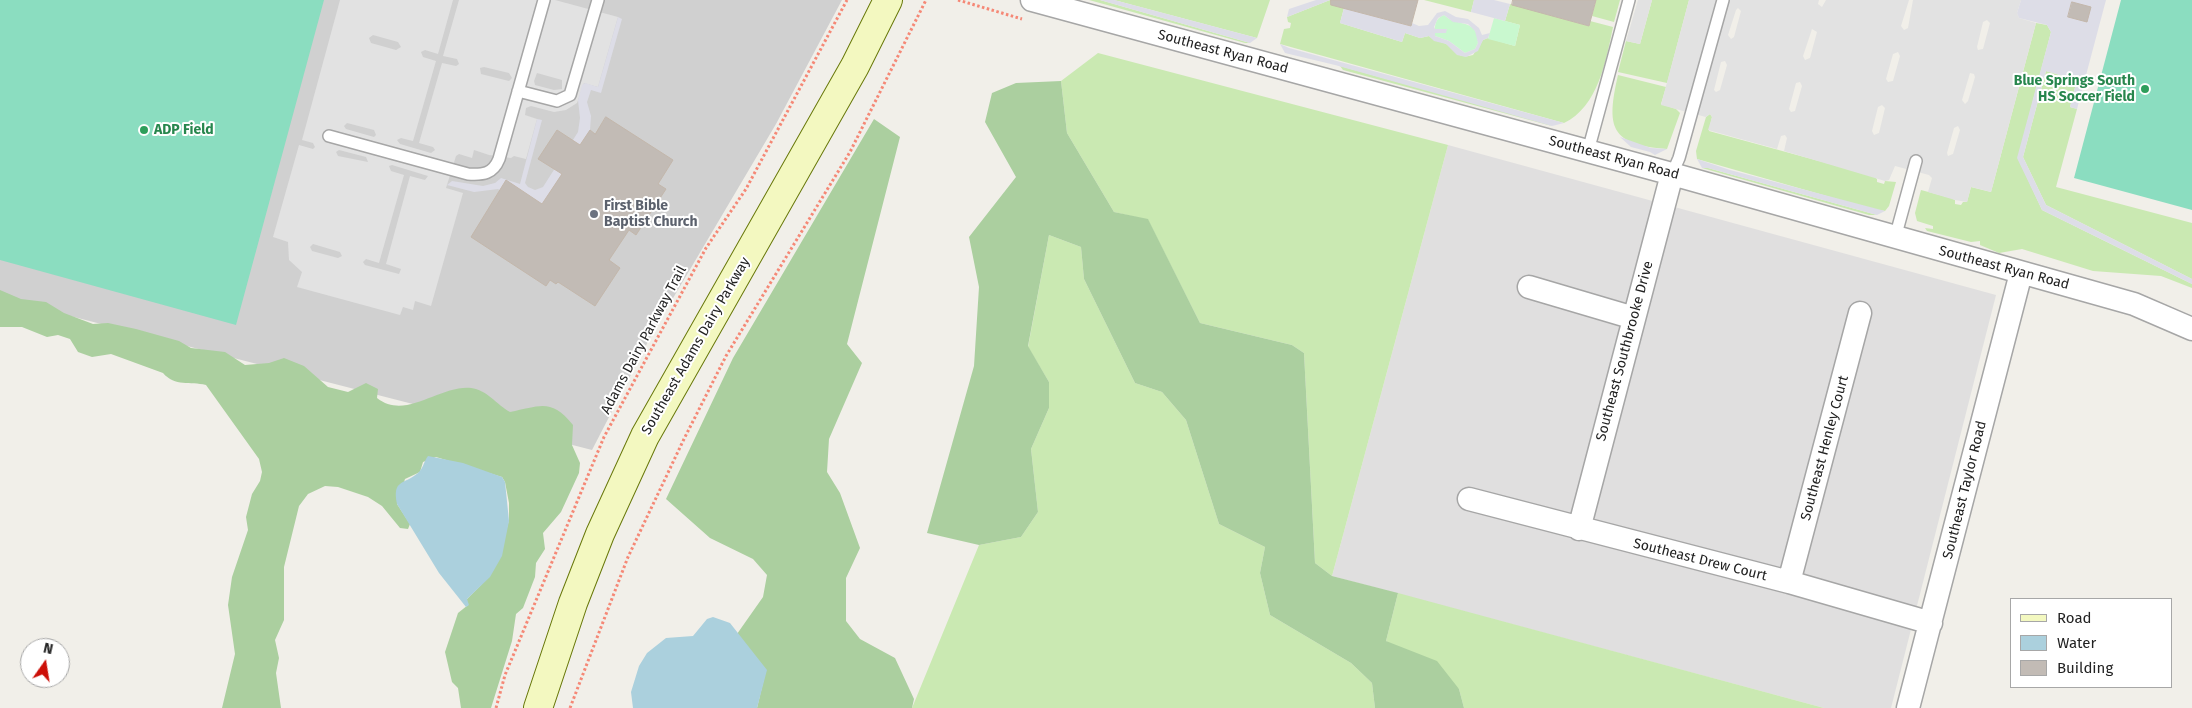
<!DOCTYPE html>
<style>
body{margin:0}
#map{position:relative;width:2192px;height:708px;overflow:hidden;background:#f1efe9;font-family:"Fira Sans",sans-serif}
canvas{display:block}
.legend{position:absolute;left:2010px;top:598px;width:162px;height:90px;box-sizing:border-box;background:#fff;border:1px solid #a7a7a7;margin:0;padding:6px 9px;list-style:none;font-size:15px;color:#222}
.legend li{display:flex;align-items:center;gap:10px;height:25px}
.legend b{width:25px;border:1px solid #a7a7a7}
.north{position:absolute;left:20px;top:638px;width:50px;height:50px;box-sizing:border-box;background:#fff;border:1px solid #a7a7a7;border-radius:50%;rotate:13deg;font-size:14px;font-weight:700;line-height:20px;text-align:center;color:#222}
.north::after{content:'';display:block;margin:auto;width:18px;height:22px;background:#cc0f07;clip-path:polygon(50% 0,100% 100%,50% 72%,0 100%)}
</style>
<div id="map">
<canvas width="2192" height="708"></canvas>
<ul class="legend">
<li><b style="height:6px;background:#f3f8c0"></b>Road</li>
<li><b style="height:14px;background:#abd0dd"></b>Water</li>
<li><b style="height:14px;background:#c2bbb5"></b>Building</li>
</ul>
<div class="north">N</div>
</div>
<script>
const ctx = document.querySelector('canvas').getContext('2d');
ctx.lineJoin = 'round';
function fill(path, color) {
  ctx.fillStyle = color;
  ctx.fill(path, 'evenodd');
}
function strokePath(path, color, width, dash) {
  ctx.strokeStyle = color;
  ctx.lineWidth = width;
  ctx.lineCap = dash ? 'butt' : 'round';
  ctx.setLineDash(dash || []);
  ctx.stroke(path);
}
function label(font, color, halo, rows, align = 'center') {
  ctx.font = font + ' "Fira Sans",sans-serif';
  ctx.lineWidth = 4;
  ctx.setLineDash([]);
  ctx.textBaseline = 'middle';
  ctx.strokeStyle = halo;
  ctx.fillStyle = color;
  for (const [text, x, y, turn = 0] of rows) {
    ctx.save();
    ctx.translate(x, y);
    ctx.rotate((+turn || 0) * Math.PI / 180);
    ctx.textAlign = isNaN(turn) ? turn : align;
    if (halo) ctx.strokeText(text, 0, 0);
    ctx.fillText(text, 0, 0);
    ctx.restore();
  }
}
fill(new Path2D(`
 M 1448,145 L 1996,295 L 1891,708 L 1824,708 L 1332,576 Z`), '#e0dfdf');
fill(new Path2D(`
 M 0,0 L 842,0 L 776,124 L 653,332 L 592,450 L 0,298 Z`), '#d0d0d0');
fill(new Path2D(`
 M 1089,0 L 1100,0 L 1250,43 L 1245,43 Z
 M 1114,0 L 1270,0 L 1257,38 Z
 M 1330,0 L 1346,0 L 1340,23 L 1402,42 L 1405,33 L 1420,38 L 1429,36 C 1435,42 1442,41 1448,45 C 1458,53 1459,59 1473,55 L 1483,40 L 1488,38 L 1515,46 L 1520,25 L 1505,21 L 1510,4 L 1589,26 L 1590,21 L 1613,27 C 1606,61 1598,107 1564,123 L 1280,44 L 1284,29 L 1290,28 L 1291,23 L 1288,22 L 1287,17 Z
 M 1424,0 L 1474,0 L 1471,12 Z
 M 1596,0 L 1620,0 L 1614,22 L 1592,16 Z
 M 1652,0 L 1689,0 L 1667,83 L 1618,72 L 1626,41 L 1640,44 Z
 M 2036,23 L 2047,25 L 2051,32 L 2018,158 L 2042,210 L 2192,284 L 2192,288 L 2161,276 L 2093,271 L 2022,249 L 1999,253 L 1980,245 L 1980,241 L 1971,242 L 1927,231 L 1925,228 L 1933,229 L 1933,226 L 1917,221 L 1915,213 L 1921,190 L 1951,198 L 1955,200 L 1955,204 L 1961,205 L 1963,202 L 1967,202 L 1971,187 L 1991,192 Z
 M 1098,53 L 1448,145 L 1332,576 L 1315,563 L 1304,353 L 1292,345 L 1200,323 L 1148,220 L 1114,212 L 1067,133 L 1061,81 Z
 M 1340,66 L 1546,123 L 1552,126 L 1343,70 Z
 M 2046,71 L 2077,80 L 2070,107 L 2077,109 L 2056,187 L 2192,223 L 2192,279 L 2046,205 L 2023,157 Z
 M 1618,75 L 1666,87 L 1661,104 L 1676,109 L 1680,113 L 1667,149 C 1610,145 1606,127 1618,75 Z
 M 1710,114 L 1712,117 L 1709,131 L 1874,176 L 1877,179 L 1877,182 L 1884,184 L 1885,181 L 1896,182 L 1889,206 L 1885,211 L 1872,209 L 1697,159 L 1696,151 L 1706,117 Z
 M 1702,168 L 1708,168 L 1877,215 L 1869,215 Z
 M 1049,235 L 1081,247 L 1084,279 L 1135,383 L 1162,392 L 1186,420 L 1219,524 L 1265,547 L 1260,573 L 1270,615 L 1351,663 L 1372,683 L 1375,708 L 912,708 L 979,545 L 1021,537 L 1038,512 L 1031,449 L 1049,408 L 1049,382 L 1028,347 Z
 M 1398,593 L 1824,708 L 1464,708 L 1459,689 L 1386,641 Z`), '#cae9b2');
fill(new Path2D(`
 M 1061,81 L 1067,133 L 1114,212 L 1148,219 L 1200,323 L 1292,345 L 1304,353 L 1315,563 L 1332,576 L 1398,593 L 1386,641 L 1437,661 L 1459,689 L 1464,708 L 1375,708 L 1372,683 L 1351,663 L 1270,615 L 1260,573 L 1265,547 L 1219,524 L 1186,420 L 1162,392 L 1135,383 L 1084,279 L 1081,247 L 1049,235 L 1028,346 L 1049,382 L 1049,408 L 1031,449 L 1038,512 L 1021,537 L 979,545 L 927,533 L 974,366 L 979,287 L 969,237 L 1016,177 L 985,122 L 992,93 L 1016,83 Z
 M 874,119 L 900,137 L 847,344 L 862,363 L 829,439 L 827,472 L 840,493 L 860,548 L 846,578 L 846,621 L 860,639 L 895,658 L 914,699 L 912,708 L 757,708 L 766,670 L 737,634 L 763,597 L 767,575 L 753,559 L 710,538 L 666,499 L 733,358 Z
 M 0,290 L 21,299 L 46,302 L 64,313 L 93,324 L 108,323 L 136,329 L 179,341 L 191,348 L 225,352 L 245,365 L 269,363 L 284,358 L 304,366 L 328,387 L 348,392 L 366,383 L 378,389 L 377,398 C 406,421 439,385 471,388 C 487,390 496,404 510,412 C 541,406 551,398 573,425 L 572,445 L 580,463 L 579,473 L 561,512 L 543,533 L 545,549 L 536,563 L 535,577 L 523,608 L 516,614 L 512,641 L 491,708 L 461,708 L 458,688 L 452,682 L 445,652 L 458,613 L 468,605 L 466,600 L 481,585 L 505,535 L 509,520 L 509,503 L 505,482 L 502,477 L 436,457 L 423,462 L 420,472 L 405,479 L 397,504 L 410,524 L 408,529 L 400,528 L 382,506 L 368,497 L 338,487 L 325,486 L 308,494 L 299,506 L 284,567 L 284,620 L 275,640 L 279,658 L 276,673 L 281,708 L 222,708 L 235,654 L 228,605 L 232,577 L 248,530 L 246,517 L 252,494 L 260,481 L 262,472 L 259,459 L 206,385 C 190,381 175,387 163,373 L 111,354 L 92,357 L 78,352 L 70,339 L 58,335 L 47,337 L 22,327 L 0,327 Z`), '#abcf9f');
fill(new Path2D(`
 M 1444,15 C 1447,17 1450,20 1454,21 C 1467,25 1478,24 1478,43 L 1475,49 L 1465,53 L 1449,41 L 1435,36 C 1434,27 1435,18 1444,15 Z
 M 1494,18 L 1520,25 L 1515,46 L 1488,39 Z`), '#c9f8cf');
fill(new Path2D(`
 M 0,0 L 324,0 L 236,325 L 0,260 Z
 M 2121,0 L 2192,0 L 2192,210 L 2074,178 Z`), '#8bddc0');
fill(new Path2D(`
 M 340,0 L 453,0 L 438,54 L 425,50 L 421,52 L 423,57 L 436,61 L 413,141 L 401,138 L 397,140 L 400,144 L 431,153 L 435,150 L 433,147 L 419,143 L 442,63 L 456,66 L 459,64 L 457,59 L 443,56 L 459,0 L 555,0 L 618,17 L 598,87 L 584,83 L 577,103 L 566,110 L 554,112 L 531,106 L 526,108 L 525,115 L 537,119 L 526,159 L 514,156 L 511,158 L 489,155 L 474,150 L 472,158 L 459,154 L 456,156 L 446,188 L 463,193 L 431,306 L 415,301 L 413,310 L 403,307 L 400,315 L 297,287 L 302,272 L 289,260 L 288,242 L 273,237 L 299,145 L 313,149 L 315,147 L 313,143 L 302,140 ZM 373,35 L 398,42 L 401,47 L 396,50 L 371,43 L 369,38 ZM 484,67 L 509,73 L 512,78 L 509,81 L 481,74 L 480,68 ZM 537,73 L 562,80 L 562,89 L 554,90 L 535,85 L 534,81 ZM 347,123 L 374,130 L 376,135 L 374,137 L 346,129 L 344,126 ZM 339,150 L 366,157 L 368,162 L 338,156 L 336,152 ZM 392,165 L 428,176 L 425,180 L 410,176 L 386,264 L 401,269 L 399,274 L 365,265 L 363,262 L 366,259 L 379,263 L 404,175 L 391,171 L 389,166 ZM 313,244 L 340,252 L 342,256 L 338,258 L 312,251 L 310,247 Z
 M 1638,0 L 1652,0 L 1640,44 L 1626,41 Z
 M 1689,0 L 1819,0 L 1818,4 L 1822,7 L 1826,0 L 1909,0 L 1901,26 L 1904,30 L 1908,28 L 1913,0 L 2021,0 L 2017,13 L 2019,18 L 2036,23 L 1991,192 L 1971,187 L 1967,202 L 1955,200 L 1928,192 L 1932,178 L 1929,175 L 1895,166 L 1889,180 L 1885,181 L 1784,151 L 1787,138 L 1785,135 L 1781,136 L 1777,149 L 1708,130 L 1712,117 L 1710,114 L 1706,117 L 1661,105 ZM 1738,8 L 1741,11 L 1734,37 L 1731,39 L 1728,35 L 1736,10 ZM 1987,20 L 1990,23 L 1983,49 L 1978,50 L 1977,47 L 1983,22 ZM 1812,29 L 1817,32 L 1810,58 L 1805,60 L 1803,56 ZM 1898,52 L 1900,56 L 1893,81 L 1888,82 L 1886,79 L 1893,54 ZM 1725,61 L 1727,65 L 1720,90 L 1716,92 L 1714,90 L 1721,62 ZM 1970,73 L 1974,74 L 1975,77 L 1968,101 L 1965,104 L 1962,100 ZM 1800,82 L 1802,86 L 1795,111 L 1791,112 L 1789,109 L 1796,83 ZM 1882,105 L 1885,108 L 1879,133 L 1874,135 L 1872,131 L 1878,107 ZM 1958,126 L 1960,130 L 1953,154 L 1948,156 L 1947,153 L 1954,128 Z`), '#e2e2e2');
fill(new Path2D(`
 M 1100,0 L 1114,0 L 1257,38 L 1250,43 Z
 M 1316,0 L 1330,0 L 1287,17 L 1289,9 Z
 M 1474,0 L 1494,0 L 1510,4 L 1505,21 L 1471,12 Z
 M 2021,0 L 2106,0 L 2077,109 L 2070,107 L 2077,80 L 2046,71 L 2023,157 L 2046,205 L 2192,279 L 2192,284 L 2042,210 L 2017,158 L 2051,32 L 2047,25 L 2019,18 L 2017,13 Z
 M 1344,8 L 1411,26 L 1412,23 L 1419,26 L 1428,25 L 1437,13 L 1445,11 L 1456,17 L 1468,19 L 1479,28 L 1482,35 L 1490,33 L 1488,38 L 1483,40 L 1478,51 L 1466,57 L 1457,55 L 1446,44 L 1434,41 L 1429,36 L 1420,38 L 1405,33 L 1402,42 L 1340,23 ZM 1444,15 L 1453,22 L 1468,24 L 1475,31 L 1478,43 L 1475,49 L 1465,53 L 1449,41 L 1435,36 L 1435,33 L 1446,33 L 1447,29 L 1435,29 L 1434,27 L 1438,18 Z
 M 618,17 L 622,19 L 601,93 L 591,90 L 587,102 L 591,116 L 590,130 L 552,189 L 538,215 L 498,189 L 474,192 L 447,185 L 452,181 L 483,186 L 495,183 L 501,178 L 520,184 L 537,119 L 542,120 L 525,183 L 528,187 L 535,190 L 543,187 L 578,132 L 580,118 L 578,100 L 582,85 L 585,83 L 598,87 Z
 M 1280,44 L 1289,48 L 1564,123 L 1552,126 L 1335,65 L 1285,53 Z
 M 1620,137 L 1651,148 L 1667,149 L 1655,155 L 1650,152 L 1631,147 Z
 M 1697,159 L 1730,170 L 1885,211 L 1877,215 L 1708,168 L 1702,168 Z`), '#dddde7');
fill(new Path2D(`
 M 428,456 L 463,463 L 502,477 L 505,482 L 509,521 L 502,556 L 490,577 L 467,599 L 469,605 L 466,607 L 439,573 L 397,504 C 392,479 404,485 418,473 C 423,469 424,461 428,456 Z
 M 713,617 L 730,623 L 767,670 L 757,708 L 633,708 L 631,692 L 639,666 L 647,653 L 666,638 L 693,636 L 707,619 Z`), '#abd0dd');
const building = new Path2D(`
 M 1331,0 L 1418,0 L 1411,26 L 1331,5 Z
 M 1513,0 L 1596,0 L 1589,26 L 1512,5 Z
 M 2072,2 L 2091,7 L 2087,22 L 2068,17 Z
 M 606,117 L 673,160 L 658,184 L 666,189 L 636,235 L 629,230 L 609,260 L 620,268 L 595,306 L 558,282 L 556,284 L 550,280 L 546,286 L 471,237 L 506,180 L 542,204 L 562,174 L 538,159 L 557,130 L 580,145 L 590,130 L 595,134 Z`);
fill(building, '#c2bbb5');
strokePath(building, '#c3b7ab', 1);
const service = new Path2D(`
 M 518,91 L 557,101 L 570,95 L 598,0
 M 329,136 L 468,174 C 483,175 493,174 499,159 L 544,0
 M 1588,151 L 1629,0
 M 1672,174 L 1679,158 L 1723,0
 M 1895,238 L 1916,161`);
const minor = new Path2D(`
 M 1032,0 L 1672,174 L 2134,304 L 2192,329
 M 1529,287 L 1634,318
 M 1469,499 L 1789,582 L 1931,623
 M 1579,529 L 1672,174
 M 1789,582 L 1860,313
 M 1908,708 L 2021,273`);
const secondary = new Path2D(`
 M 538,708 L 573,603 L 600,534 L 645,436 L 855,66 L 888,0`);
strokePath(service, '#a6a6a6', 14);
strokePath(minor, '#a6a6a6', 25);
strokePath(secondary, '#687809', 30);
strokePath(new Path2D(`
 M 958,0 L 1022,19
 M 496,708 L 505,675 L 604,437 L 706,248 L 746,189 L 847,0
 M 570,708 L 628,557 L 684,439 L 726,356 L 850,152 L 926,0`), '#f58876', 3, [2.5, 2.5]);
strokePath(service, '#fff', 11);
strokePath(minor, '#fff', 22);
strokePath(secondary, '#f3f8c0', 28);
for (const [x, y, r, color] of [
 [2145,89,5,"#2e9e5b"],
 [144,130,5,"#2e9e5b"],
 [594,214,5,"#6b7280"]
]) {
  const dot = new Path2D();
  dot.arc(x, y, r, 0, 2 * Math.PI);
  ctx.fillStyle = color;
  ctx.fill(dot);
  strokePath(dot, '#fff', 2);
}
label('14px', '#222', '#fff', [
 ["Southeast Ryan Road",1223,52,15],
 ["Southeast Ryan Road",1614,158,15],
 ["Southeast Ryan Road",2004,268,15],
 ["Adams Dairy Parkway Trail",644,340,-62],
 ["Southeast Adams Dairy Parkway",696,346,-60],
 ["Southeast Southbrooke Drive",1625,351,-75],
 ["Southeast Henley Court",1825,448,-75],
 ["Southeast Taylor Road",1965,490,-76],
 ["Southeast Drew Court",1700,560,14]
]);
label('bold 14px', '#27864d', '#fff', [
 ["Blue Springs South",2135,81],
 ["HS Soccer Field",2135,97],
 ["ADP Field",154,130,"left"]
], 'right');
label('bold 14px', '#5b616d', '#fff', [
 ["First Bible",604,206],
 ["Baptist Church",604,222]
], 'left');
</script>
